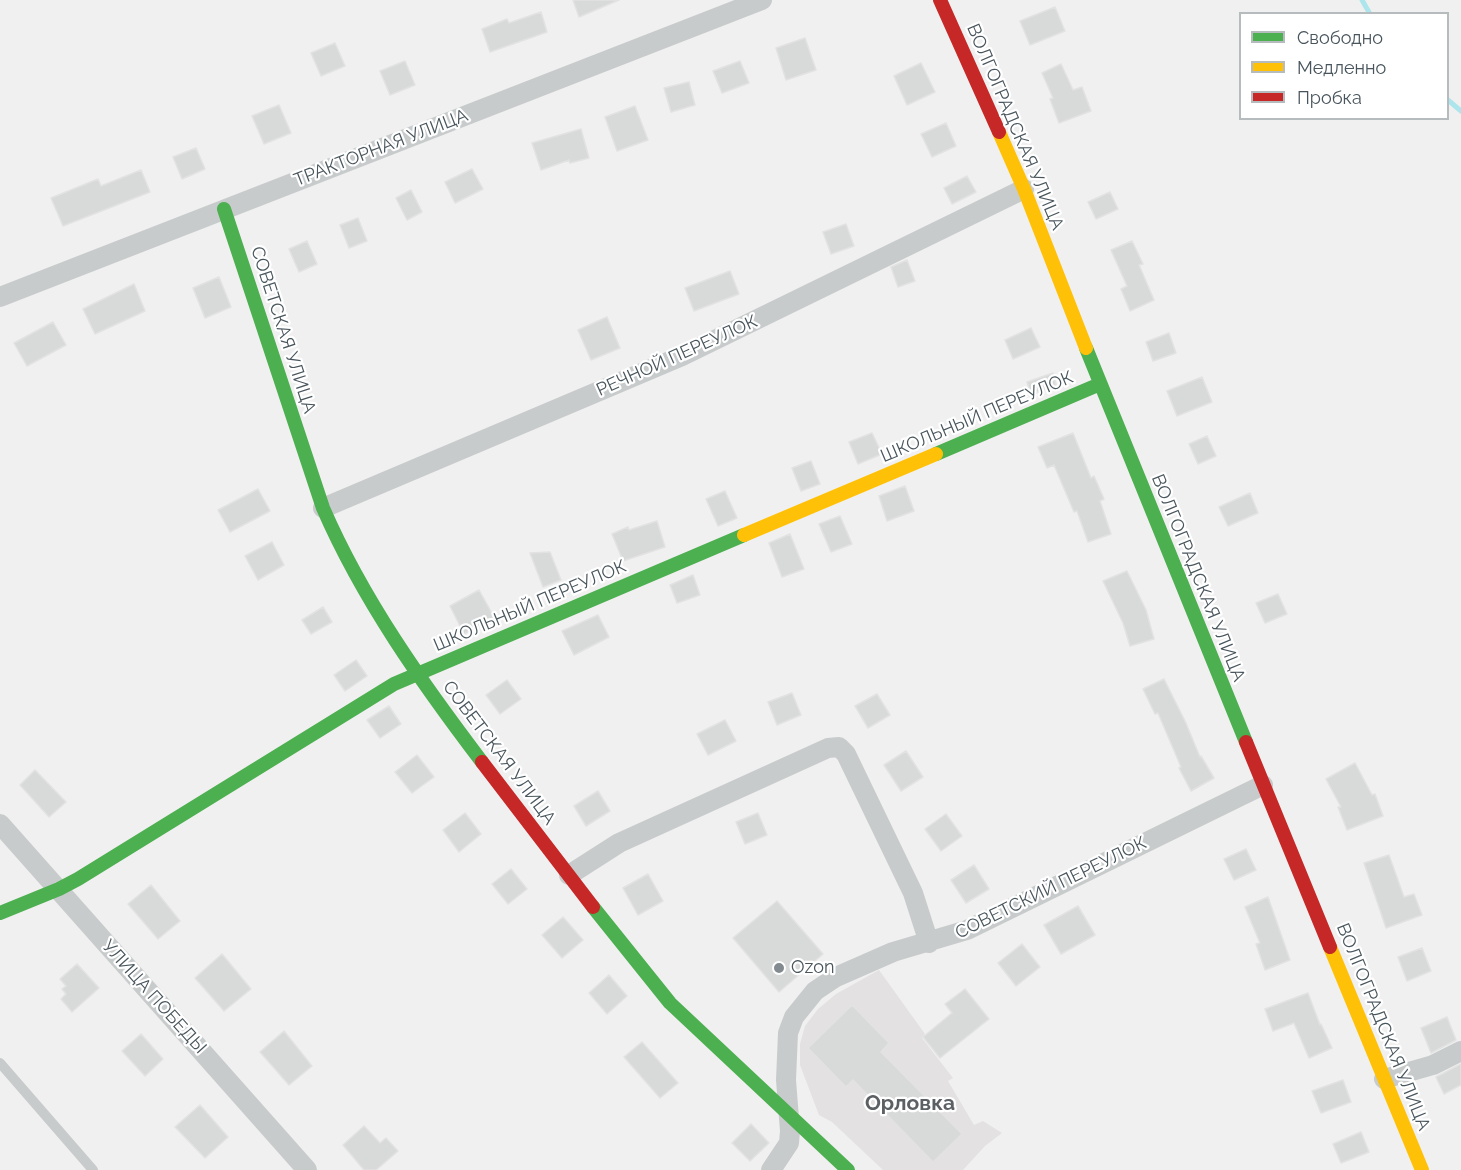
<!DOCTYPE html>
<meta charset="utf-8">
<style>
body{margin:0}
#map{position:relative;width:1461px;height:1170px;overflow:hidden;background:#f1f0f0;font-family:Raleway,sans-serif}
canvas{display:block}
.legend{position:absolute;left:1239px;top:12px;width:210px;height:108px;box-sizing:border-box;background:#fff;border:2px solid #b6bbbe;margin:0;padding:8px 10px;list-style:none;font-size:18px;color:#48555c}
.legend li{display:flex;align-items:center;gap:12px;height:30px}
.legend b{width:30px;border:2px solid #b6bbbe}
</style>
<div id="map">
<canvas width="1461" height="1170"></canvas>
<ul class="legend">
<li><b style="height:8px;background:#4caf50"></b>Свободно</li>
<li><b style="height:8px;background:#ffc107"></b>Медленно</li>
<li><b style="height:8px;background:#c62828"></b>Пробка</li>
</ul>
</div>
<script>
const ctx = document.querySelector('canvas').getContext('2d');
ctx.lineJoin = 'round';
function fill(path, color) {
  ctx.fillStyle = color;
  ctx.fill(path, 'evenodd');
}
function strokePath(path, color, width, dash) {
  ctx.strokeStyle = color;
  ctx.lineWidth = width;
  ctx.lineCap = dash ? 'butt' : 'round';
  ctx.setLineDash(dash || []);
  ctx.stroke(path);
}
function label(font, color, halo, rows, align = 'center') {
  ctx.font = font + ' Raleway,sans-serif';
  ctx.lineWidth = 4.5;
  ctx.setLineDash([]);
  ctx.textBaseline = 'middle';
  ctx.strokeStyle = halo;
  ctx.fillStyle = color;
  for (const [text, x, y, turn = 0] of rows) {
    ctx.save();
    ctx.translate(x, y);
    ctx.rotate((+turn || 0) * Math.PI / 180);
    ctx.textAlign = isNaN(turn) ? turn : align;
    if (halo) ctx.strokeText(text, 0, 0);
    ctx.fillText(text, 0, 0);
    ctx.restore();
  }
}
fill(new Path2D(`
 M 879,970 L 925,1034 L 922,1038 L 953,1078 L 948,1081 L 974,1125 L 983,1121 L 1002,1133 L 985,1146 L 963,1170 L 883,1170 L 832,1122 L 819,1115 L 800,1065 L 800,1044 L 805,1026 L 818,1009 L 836,994 Z`), '#e3e1e2');
strokePath(new Path2D(`
 M 1362,0 L 1370,14
 M 1448,100 L 1461,111`), '#ace5eb', 5);
const building = new Path2D(`
 M 573,0 L 619,0 L 579,17 Z
 M 1055,7 L 1065,31 L 1030,45 L 1020,21 Z
 M 541,12 L 547,32 L 490,52 L 482,29 L 507,19 L 509,23 Z
 M 805,38 L 816,70 L 786,80 L 776,48 Z
 M 335,43 L 345,66 L 321,76 L 311,53 Z
 M 405,61 L 415,85 L 390,95 L 380,71 Z
 M 740,61 L 749,83 L 722,93 L 713,71 Z
 M 921,63 L 935,92 L 907,105 L 894,76 Z
 M 1061,64 L 1073,90 L 1082,87 L 1091,111 L 1059,123 L 1050,99 L 1053,98 L 1042,73 Z
 M 689,82 L 695,105 L 671,112 L 664,88 Z
 M 279,105 L 291,133 L 264,144 L 252,116 Z
 M 635,106 L 648,140 L 617,151 L 605,117 Z
 M 946,123 L 956,146 L 932,157 L 921,134 Z
 M 581,129 L 589,158 L 570,163 L 569,160 L 541,170 L 532,143 Z
 M 196,148 L 205,169 L 182,179 L 173,157 Z
 M 472,169 L 483,189 L 455,203 L 445,182 Z
 M 141,170 L 150,192 L 63,226 L 51,198 L 98,179 L 101,186 Z
 M 967,176 L 976,192 L 952,204 L 944,188 Z
 M 411,190 L 422,212 L 407,220 L 396,198 Z
 M 1110,192 L 1118,209 L 1096,219 L 1088,202 Z
 M 358,218 L 367,241 L 349,248 L 340,225 Z
 M 846,224 L 854,246 L 831,254 L 823,232 Z
 M 307,241 L 317,264 L 299,272 L 289,249 Z
 M 1132,241 L 1143,264 L 1139,265 L 1154,300 L 1130,311 L 1121,289 L 1127,286 L 1111,250 Z
 M 907,260 L 915,281 L 898,287 L 891,267 Z
 M 730,271 L 739,294 L 694,311 L 685,288 Z
 M 219,277 L 231,307 L 205,318 L 193,288 Z
 M 134,284 L 145,311 L 95,334 L 83,309 Z
 M 607,317 L 620,348 L 591,360 L 578,330 Z
 M 53,322 L 66,345 L 27,366 L 14,343 Z
 M 1031,328 L 1040,347 L 1013,359 L 1005,340 Z
 M 1169,333 L 1176,353 L 1153,361 L 1146,342 Z
 M 1053,373 L 1056,385 L 1031,395 L 1027,382 Z
 M 1202,377 L 1212,402 L 1177,416 L 1167,391 Z
 M 872,433 L 882,454 L 858,464 L 849,442 Z
 M 1073,433 L 1091,478 L 1094,476 L 1104,499 L 1100,501 L 1111,534 L 1088,542 L 1077,511 L 1074,512 L 1054,465 L 1047,468 L 1038,447 Z
 M 1207,436 L 1216,456 L 1198,464 L 1189,444 Z
 M 811,461 L 820,484 L 801,491 L 792,468 Z
 M 905,486 L 914,511 L 887,521 L 879,496 Z
 M 258,489 L 270,511 L 230,532 L 218,510 Z
 M 725,491 L 737,518 L 718,526 L 706,499 Z
 M 1250,493 L 1258,513 L 1228,526 L 1219,507 Z
 M 840,516 L 852,544 L 831,552 L 819,524 Z
 M 657,521 L 665,547 L 623,561 L 612,534 L 628,527 L 629,530 Z
 M 790,534 L 804,569 L 782,577 L 769,543 Z
 M 272,542 L 284,565 L 258,580 L 245,556 Z
 M 550,552 L 561,580 L 543,587 L 530,553 Z
 M 1127,571 L 1146,610 L 1154,639 L 1130,646 L 1123,623 L 1103,581 Z
 M 693,575 L 700,595 L 677,603 L 670,585 Z
 M 479,590 L 494,617 L 464,634 L 450,606 Z
 M 1278,594 L 1287,614 L 1265,623 L 1256,603 Z
 M 323,607 L 332,622 L 311,634 L 302,620 Z
 M 598,615 L 609,637 L 574,655 L 562,631 Z
 M 356,660 L 367,676 L 345,691 L 334,675 Z
 M 1164,679 L 1185,721 L 1200,757 L 1201,756 L 1214,778 L 1191,791 L 1179,768 L 1181,767 L 1158,713 L 1155,714 L 1143,689 Z
 M 507,680 L 521,699 L 500,714 L 486,695 Z
 M 792,693 L 801,715 L 777,725 L 768,702 Z
 M 877,694 L 890,715 L 868,728 L 855,706 Z
 M 389,706 L 401,724 L 380,738 L 367,720 Z
 M 725,720 L 736,741 L 708,755 L 697,734 Z
 M 906,751 L 923,777 L 901,791 L 884,765 Z
 M 417,755 L 434,777 L 412,793 L 395,772 Z
 M 1355,763 L 1372,795 L 1375,794 L 1383,816 L 1347,830 L 1338,807 L 1341,807 L 1326,779 Z
 M 35,770 L 66,802 L 49,817 L 20,785 Z
 M 598,791 L 610,811 L 586,826 L 574,806 Z
 M 465,813 L 481,834 L 459,852 L 443,830 Z
 M 758,813 L 767,835 L 745,844 L 736,822 Z
 M 946,814 L 962,836 L 941,851 L 925,829 Z
 M 1246,849 L 1256,870 L 1234,880 L 1224,859 Z
 M 1389,855 L 1404,897 L 1414,894 L 1422,915 L 1386,928 L 1364,863 Z
 M 974,865 L 989,889 L 966,903 L 951,880 Z
 M 511,869 L 527,889 L 508,904 L 492,884 Z
 M 648,874 L 663,901 L 638,915 L 623,888 Z
 M 151,885 L 180,921 L 158,939 L 128,904 Z
 M 1268,897 L 1290,960 L 1265,970 L 1256,944 L 1260,943 L 1245,907 Z
 M 777,901 L 823,954 L 779,992 L 733,938 Z
 M 1078,906 L 1095,935 L 1061,954 L 1044,925 Z
 M 563,917 L 583,940 L 562,958 L 542,935 Z
 M 1022,944 L 1040,967 L 1016,986 L 998,963 Z
 M 1422,948 L 1431,971 L 1407,981 L 1398,957 Z
 M 222,954 L 251,989 L 224,1011 L 195,978 Z
 M 77,964 L 99,988 L 72,1012 L 61,999 L 66,994 L 62,989 L 66,986 L 60,979 Z
 M 609,975 L 627,996 L 607,1014 L 589,993 Z
 M 965,989 L 989,1019 L 940,1058 L 923,1037 L 952,1013 L 945,1004 Z
 M 1308,993 L 1320,1025 L 1321,1024 L 1332,1048 L 1309,1058 L 1294,1023 L 1273,1031 L 1265,1009 Z
 M 852,1005 L 889,1043 L 881,1052 L 962,1134 L 933,1162 L 853,1080 L 846,1087 L 808,1048 Z
 M 1447,1017 L 1456,1040 L 1431,1053 L 1421,1028 Z
 M 284,1031 L 312,1066 L 289,1085 L 260,1052 Z
 M 141,1034 L 163,1059 L 145,1076 L 122,1051 Z
 M 642,1042 L 678,1083 L 660,1098 L 624,1057 Z
 M 1461,1064 L 1461,1085 L 1444,1094 L 1436,1077 Z
 M 1343,1080 L 1351,1102 L 1321,1113 L 1312,1091 Z
 M 200,1105 L 228,1137 L 205,1158 L 175,1127 Z
 M 751,1124 L 769,1143 L 750,1161 L 732,1143 Z
 M 364,1126 L 380,1143 L 386,1138 L 398,1151 L 376,1170 L 364,1170 L 343,1145 Z
 M 1361,1132 L 1369,1152 L 1341,1163 L 1333,1144 Z`);
fill(building, '#d8d9d9');
strokePath(building, '#e2e2e3', 1.5);
strokePath(new Path2D(`
 M 0,1063 L 93,1170`), '#c8cbcc', 10);
strokePath(new Path2D(`
 M 0,297 L 762,0
 M 323,508 L 682,356 L 1024,189
 M 0,824 L 307,1170
 M 569,875 L 619,843 L 828,748 L 839,747 L 846,754 L 913,893 L 929,943
 M 1384,1079 L 1433,1065 L 1461,1051
 M 771,1170 L 789,1143 L 790,1131 L 786,1080 L 788,1033 L 794,1017 L 815,991 L 836,977 L 893,952 L 967,930 L 1263,785`), '#c8cbcc', 20);
strokePath(new Path2D(`
 M 224,209 L 323,508 C 363,600 422,683 482,762
 M 1086,348 L 1246,742
 M 936,454 L 1100,384
 M 593,907 L 670,1003 L 848,1170
 M 0,913 L 59,889 L 78,879 L 394,684 L 744,535`), '#4caf50', 14);
strokePath(new Path2D(`
 M 999,132 L 1024,189 L 1086,348
 M 744,535 L 936,454
 M 1330,947 L 1422,1170`), '#ffc107', 14);
strokePath(new Path2D(`
 M 940,0 L 999,132
 M 1246,742 L 1330,947
 M 482,762 L 593,907`), '#c62828', 14);
for (const [x, y, r, color] of [
 [779,968,6,"#838b90"]
]) {
  const dot = new Path2D();
  dot.arc(x, y, r, 0, 2 * Math.PI);
  ctx.fillStyle = color;
  ctx.fill(dot);
  strokePath(dot, '#fff', 2);
}
label('18px', '#48555c', '#fff', [
 ["ВОЛГОГРАДСКАЯ УЛИЦА",1015,127,67],
 ["ТРАКТОРНАЯ УЛИЦА",381,148,-21],
 ["СОВЕТСКАЯ УЛИЦА",283,330,72],
 ["РЕЧНОЙ ПЕРЕУЛОК",677,356,-24],
 ["ШКОЛЬНЫЙ ПЕРЕУЛОК",977,417,-23],
 ["ВОЛГОГРАДСКАЯ УЛИЦА",1198,578,68],
 ["ШКОЛЬНЫЙ ПЕРЕУЛОК",530,606,-23],
 ["СОВЕТСКАЯ УЛИЦА",499,753,53],
 ["СОВЕТСКИЙ ПЕРЕУЛОК",1051,888,-26],
 ["УЛИЦА ПОБЕДЫ",154,997,48],
 ["ВОЛГОГРАДСКАЯ УЛИЦА",1383,1027,68]
]);
label('18px', '#48555c', '#fff', [
 ["Ozon",791,968]
], 'left');
label('bold 21px', '#5c6064', '#fff', [
 ["Орловка",910,1104]
]);
</script>
